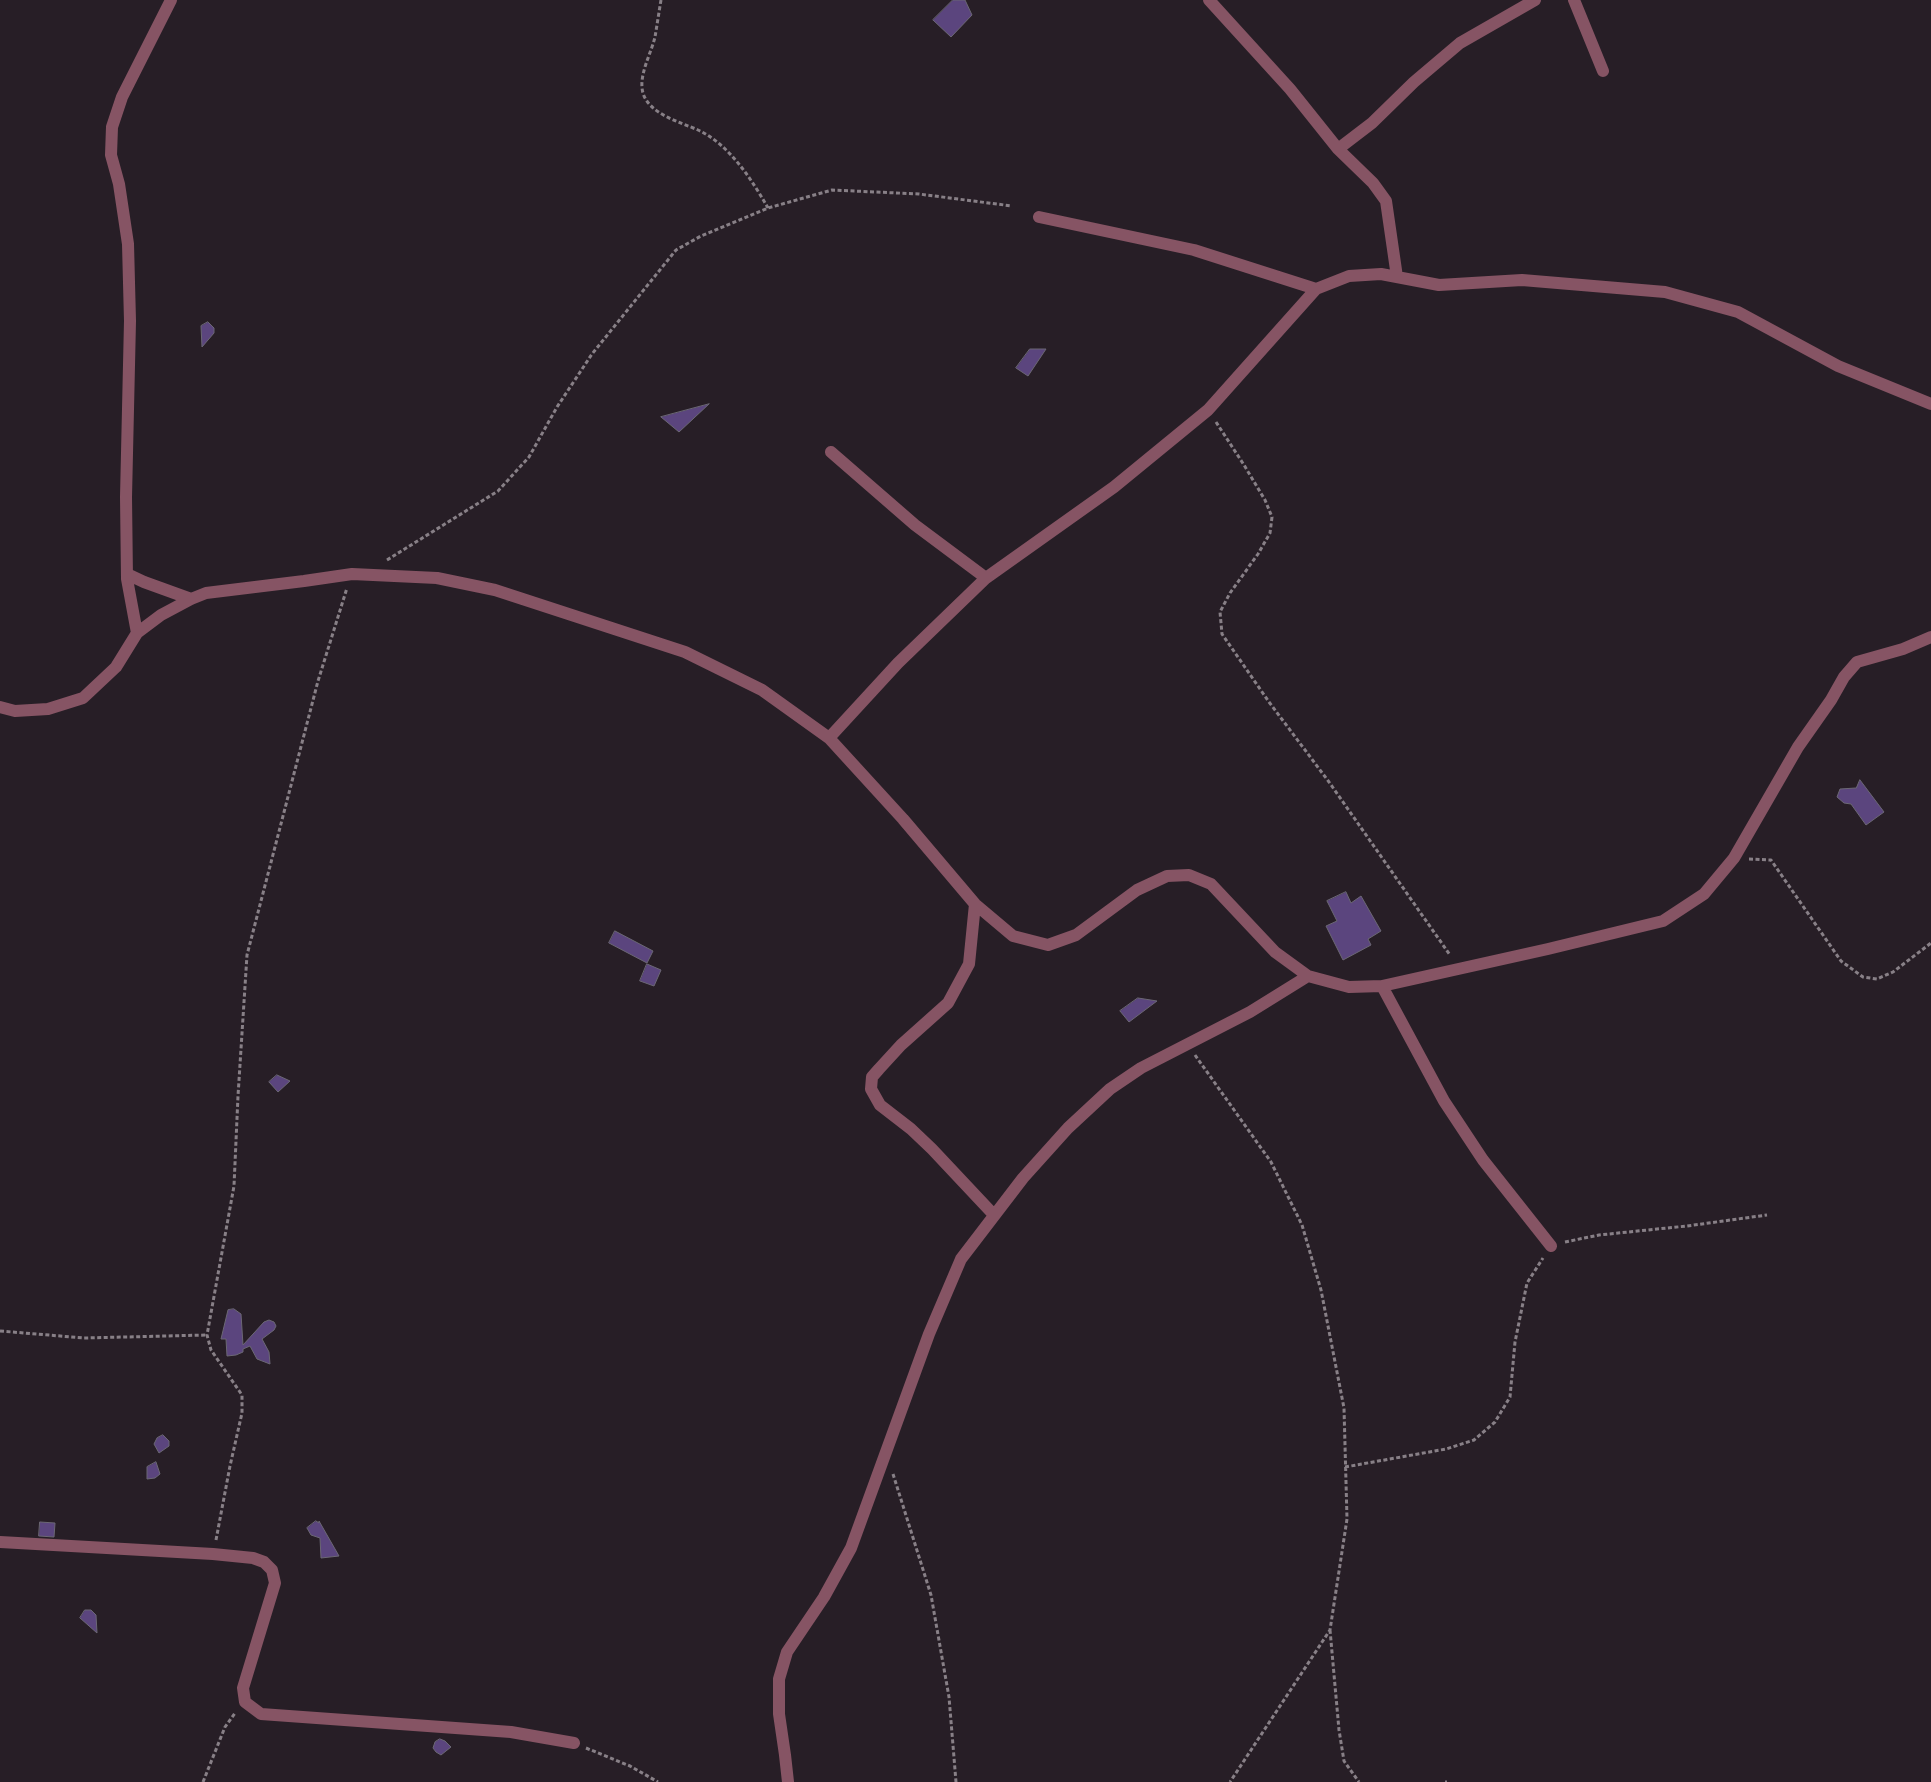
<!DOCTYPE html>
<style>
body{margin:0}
canvas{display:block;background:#271e26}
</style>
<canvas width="1931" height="1782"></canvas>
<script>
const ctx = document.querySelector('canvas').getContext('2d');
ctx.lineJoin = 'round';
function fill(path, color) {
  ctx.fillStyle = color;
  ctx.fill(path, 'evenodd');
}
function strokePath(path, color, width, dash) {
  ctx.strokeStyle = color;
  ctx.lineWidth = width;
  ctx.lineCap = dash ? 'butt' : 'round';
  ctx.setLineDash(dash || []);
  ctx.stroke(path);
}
const building = new Path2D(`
 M 953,0 L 965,0 L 972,15 L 951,37 L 933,20 Z
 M 208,322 L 214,328 L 214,333 L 202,347 L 201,326 Z
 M 1030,349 L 1046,349 L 1028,376 L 1016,368 Z
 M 709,404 L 679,432 L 661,417 Z
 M 1860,780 L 1884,812 L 1866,825 L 1851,804 L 1844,803 L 1837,797 L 1840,789 L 1856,788 Z
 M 1346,892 L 1351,903 L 1361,896 L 1381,931 L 1368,939 L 1371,945 L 1343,960 L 1326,926 L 1337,921 L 1327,901 Z
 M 615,931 L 653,951 L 647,963 L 609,943 Z
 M 647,964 L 661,970 L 654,986 L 640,981 Z
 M 1138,998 L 1157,1001 L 1129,1022 L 1120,1011 Z
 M 277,1075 L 290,1081 L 278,1092 L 269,1082 Z
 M 234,1309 L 241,1314 L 243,1345 L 264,1322 L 269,1320 L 274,1322 L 276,1326 L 274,1330 L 262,1339 L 269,1352 L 270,1364 L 257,1359 L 250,1346 L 243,1349 L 243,1352 L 236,1355 L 227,1356 L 226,1339 L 221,1339 L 228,1310 Z
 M 163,1435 L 169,1441 L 169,1446 L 159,1453 L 154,1444 L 157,1438 Z
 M 156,1462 L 160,1474 L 155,1478 L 147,1479 L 147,1467 Z
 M 316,1521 L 319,1523 L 319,1521 L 339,1556 L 321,1558 L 320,1538 L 311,1535 L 307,1528 Z
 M 40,1522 L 55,1523 L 54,1537 L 39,1536 Z
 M 85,1610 L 91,1610 L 96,1615 L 97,1633 L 80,1618 Z
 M 440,1739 L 445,1741 L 451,1747 L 441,1755 L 436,1752 L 433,1748 L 435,1742 Z`);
fill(building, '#5b457e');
strokePath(building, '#6b6774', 1);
strokePath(new Path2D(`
 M 661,0 C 659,12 657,25 655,37 C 651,54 638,76 643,93 C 649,114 680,122 698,130 C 729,144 752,180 768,208
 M 1216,422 L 1244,465 L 1265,500 L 1272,517 L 1270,533 L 1258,554 L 1230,593 L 1220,612 L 1222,634 L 1269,702 L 1329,782 L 1450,955
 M 387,560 L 498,491 L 529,457 L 557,407 L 592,354 L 676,250 L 701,236 L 768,208 L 832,190 L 919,194 L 1012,206
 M 1749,859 L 1771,860 L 1841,961 L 1863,977 L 1877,979 L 1893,972 L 1931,943
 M 1195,1055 L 1271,1162 L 1302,1225 L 1321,1290 L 1344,1408 L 1347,1519 L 1330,1630 L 1230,1782
 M 1565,1242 L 1599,1235 L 1687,1226 L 1767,1215
 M 0,1331 L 84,1338 L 207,1335
 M 1345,1467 L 1446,1449 L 1474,1440 L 1495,1422 L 1510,1397 L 1515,1342 L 1527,1283 L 1543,1258
 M 893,1474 L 931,1595 L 949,1697 L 956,1782
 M 216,1540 L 230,1466 L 242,1413 L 242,1395 L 211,1350 L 207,1335 L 234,1186 L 238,1096 L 247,955 L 318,681 L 347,588
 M 1330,1630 L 1339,1730 L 1344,1761 L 1359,1782
 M 586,1748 L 630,1766 L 658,1782
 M 203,1782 L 225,1727 L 235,1713
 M 1445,1782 L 1447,1782`), '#888087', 3, [4, 2.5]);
strokePath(new Path2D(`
 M 1209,0 L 1290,89 L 1338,149 L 1373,183 L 1386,201 L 1397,277
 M 1574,0 L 1603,71
 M 1338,149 L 1372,123 L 1414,82 L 1460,43 L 1535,0
 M 1039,217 L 1194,250 L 1316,289
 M 831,452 L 915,525 L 986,578
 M 127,574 L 144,582 L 191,599
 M 137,633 L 127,579 L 126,497 L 130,321 L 128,244 L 119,184 L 111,155 L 112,127 L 122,97 L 171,0
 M 0,707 L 15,711 L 48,709 L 83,698 L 116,667 L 137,633 L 161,615 L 191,599 L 206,593 L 304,581 L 352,574 L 437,578 L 495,590 L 685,652 L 762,690 L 829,738 L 903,819 L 975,904 L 1013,936 L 1048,945 L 1076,935 L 1137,890 L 1167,876 L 1189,875 L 1211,884 L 1275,952 L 1308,976 L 1349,987 L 1382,986 L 1548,949 L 1663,921 L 1704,894 L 1734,858 L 1798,747 L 1831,700 L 1844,677 L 1857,662 L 1903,649 L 1931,637
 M 829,738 L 898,663 L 986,578 L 1114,487 L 1208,410 L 1316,289 L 1349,276 L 1381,274 L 1439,285 L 1522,280 L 1665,292 L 1738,312 L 1838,366 L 1931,404
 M 975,904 L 969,964 L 948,1003 L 901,1045 L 879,1069 L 872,1077 L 871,1089 L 880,1105 L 911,1129 L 932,1149 L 994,1215
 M 1382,986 L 1444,1101 L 1483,1160 L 1551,1246
 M 0,1542 L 213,1554 L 253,1558 L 264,1562 L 272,1570 L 275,1583 L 243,1688 L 245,1702 L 261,1714 L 511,1732 L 574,1743
 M 788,1782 L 785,1755 L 779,1714 L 779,1679 L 787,1652 L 824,1597 L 851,1548 L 929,1334 L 961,1259 L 1023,1178 L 1068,1128 L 1110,1089 L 1141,1068 L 1250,1012 L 1308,976`), '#865464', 12);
</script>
